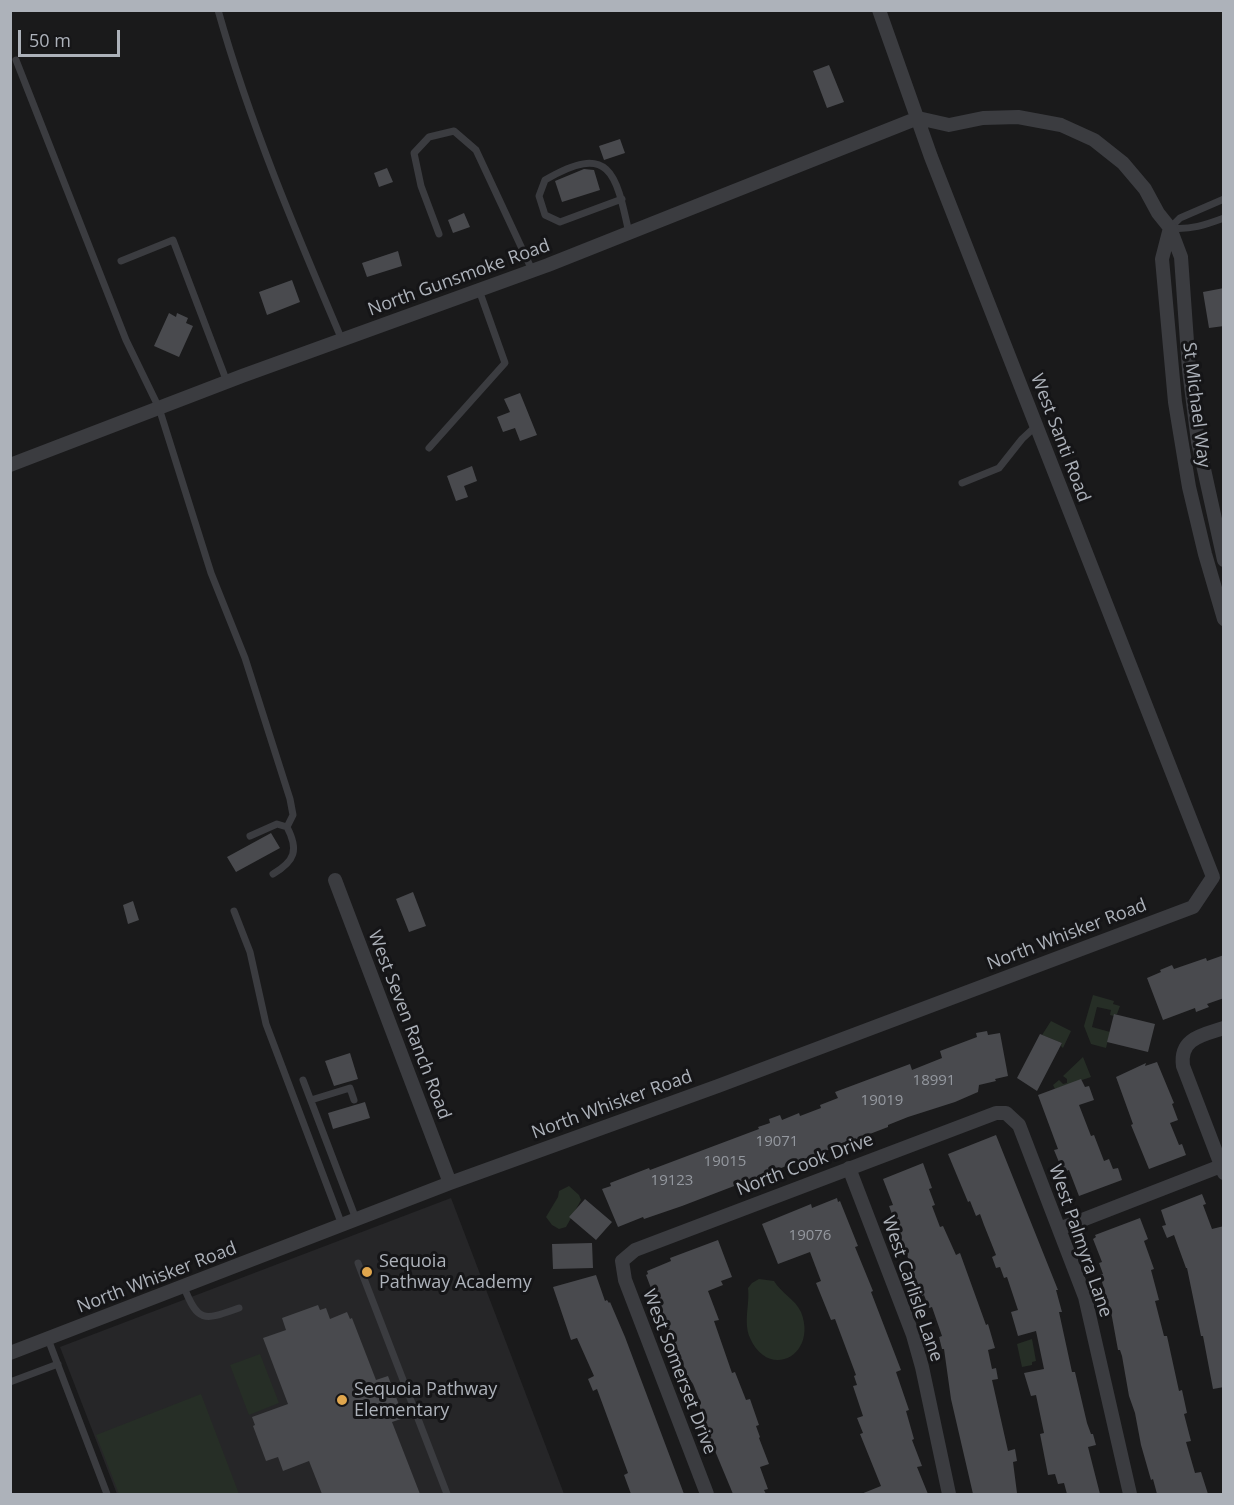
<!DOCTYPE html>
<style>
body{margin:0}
#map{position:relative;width:1234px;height:1505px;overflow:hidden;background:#1a1a1b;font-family:"Open Sans",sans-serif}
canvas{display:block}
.frame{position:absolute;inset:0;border:12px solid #adb2ba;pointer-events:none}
.scale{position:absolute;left:18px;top:30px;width:102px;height:27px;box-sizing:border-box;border:3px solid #adb2ba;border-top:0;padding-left:8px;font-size:18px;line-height:21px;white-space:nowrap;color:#adb2ba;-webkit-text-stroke:4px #151517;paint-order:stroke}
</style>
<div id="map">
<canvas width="1234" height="1505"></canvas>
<div class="frame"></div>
<div class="scale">50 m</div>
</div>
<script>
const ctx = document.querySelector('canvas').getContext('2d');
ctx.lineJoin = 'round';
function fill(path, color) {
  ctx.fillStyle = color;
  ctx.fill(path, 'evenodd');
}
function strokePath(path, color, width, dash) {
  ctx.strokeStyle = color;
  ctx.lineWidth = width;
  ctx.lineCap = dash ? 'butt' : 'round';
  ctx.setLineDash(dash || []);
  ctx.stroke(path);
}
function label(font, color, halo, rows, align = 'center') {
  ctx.font = font + ' "Open Sans",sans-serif';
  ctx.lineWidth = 6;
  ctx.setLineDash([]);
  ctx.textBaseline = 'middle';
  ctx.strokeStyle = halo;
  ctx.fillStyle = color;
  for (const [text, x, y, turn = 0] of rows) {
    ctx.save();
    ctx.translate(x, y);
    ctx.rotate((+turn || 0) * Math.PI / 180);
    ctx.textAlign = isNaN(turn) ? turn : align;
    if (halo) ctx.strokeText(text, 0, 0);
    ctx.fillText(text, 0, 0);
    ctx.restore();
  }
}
fill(new Path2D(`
 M 451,1198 L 564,1494 L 117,1494 L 60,1347 Z`), '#262628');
fill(new Path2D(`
 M 1093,995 L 1114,1001 L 1113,1004 L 1120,1006 L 1117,1014 L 1114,1014 L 1114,1016 L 1110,1015 L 1111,1010 L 1097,1007 L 1092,1027 L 1110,1032 L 1106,1048 L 1091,1044 L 1084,1026 Z
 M 1051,1021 L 1071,1031 L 1063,1048 L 1061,1046 L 1062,1043 L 1042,1035 Z
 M 1083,1057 L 1091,1077 L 1055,1089 L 1053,1085 L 1059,1080 L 1063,1084 L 1067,1083 L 1067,1079 L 1063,1076 Z
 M 569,1186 L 579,1195 L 581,1200 L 566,1227 L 559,1229 L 552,1225 L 546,1217 L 558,1197 L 559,1191 Z
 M 759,1279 L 774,1281 C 781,1293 795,1299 801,1312 C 818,1355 769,1381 750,1338 C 743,1322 750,1304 748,1288 L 752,1283 Z
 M 1032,1339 L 1036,1361 L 1032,1362 L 1032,1365 L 1022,1367 L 1017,1344 Z
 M 260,1354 L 279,1403 L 249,1415 L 230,1365 Z
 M 201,1394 L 239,1494 L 119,1494 L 96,1435 Z`), '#262e26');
fill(new Path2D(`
 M 829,65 L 844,102 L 827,108 L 813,71 Z
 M 620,139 L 625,153 L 604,160 L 599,146 Z
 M 387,168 L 393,182 L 379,187 L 374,173 Z
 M 584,169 L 594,170 L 600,190 L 562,202 L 555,181 Z
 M 464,213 L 470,227 L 453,233 L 448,220 Z
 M 398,251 L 402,266 L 367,277 L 362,263 Z
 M 292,280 L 300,302 L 267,315 L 259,292 Z
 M 1224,288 L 1224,326 L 1209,328 L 1203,292 Z
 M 169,313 L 176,317 L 177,313 L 188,318 L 186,323 L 193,326 L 179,357 L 154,346 Z
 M 520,393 L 537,435 L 520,441 L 515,428 L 503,432 L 497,417 L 510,412 L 504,399 Z
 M 472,466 L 477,481 L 464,486 L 468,497 L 456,501 L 447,476 Z
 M 271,833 L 280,848 L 236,872 L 227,857 Z
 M 413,892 L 426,926 L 409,932 L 396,899 Z
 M 133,901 L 139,920 L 128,924 L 123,905 Z
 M 1224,955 L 1224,998 L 1207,1004 L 1209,1007 L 1196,1012 L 1195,1008 L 1163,1020 L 1147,978 L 1161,972 L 1160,970 L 1172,965 L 1174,969 L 1206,958 L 1207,961 Z
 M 1114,1014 L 1155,1024 L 1148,1052 L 1107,1042 Z
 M 987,1031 L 988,1035 L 1000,1033 L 1008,1076 L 995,1079 L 996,1081 L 979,1085 L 978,1092 L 955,1102 L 908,1117 L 888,1125 L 888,1127 L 682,1206 L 644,1219 L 643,1217 L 618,1227 L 602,1189 L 611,1186 L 610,1183 L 649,1168 L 650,1170 L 759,1129 L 758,1127 L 770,1123 L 769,1119 L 780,1115 L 782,1120 L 799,1113 L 800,1116 L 821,1108 L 820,1105 L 838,1098 L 835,1092 L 910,1064 L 912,1070 L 942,1058 L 940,1051 L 977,1037 L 976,1033 Z
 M 1040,1034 L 1062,1043 L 1037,1091 L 1017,1078 Z
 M 350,1053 L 358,1079 L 334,1086 L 325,1061 Z
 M 1157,1062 L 1174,1103 L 1172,1104 L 1178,1120 L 1170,1123 L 1179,1145 L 1182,1144 L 1186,1155 L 1149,1169 L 1131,1125 L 1133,1124 L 1116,1077 L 1146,1063 L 1145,1066 Z
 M 1081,1079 L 1085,1087 L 1089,1086 L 1094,1100 L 1079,1105 L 1091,1136 L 1094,1135 L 1104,1161 L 1109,1159 L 1113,1169 L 1118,1168 L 1122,1180 L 1079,1196 L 1069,1170 L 1063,1172 L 1054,1150 L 1058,1149 L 1038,1095 Z
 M 365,1102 L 370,1118 L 333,1129 L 328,1113 Z
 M 996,1135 L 1058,1290 L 1056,1290 L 1062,1312 L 1059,1312 L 1072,1372 L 1075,1372 L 1087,1423 L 1091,1434 L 1093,1434 L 1096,1445 L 1088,1447 L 1100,1494 L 1067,1494 L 1064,1483 L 1058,1484 L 1055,1474 L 1048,1475 L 1040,1434 L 1044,1433 L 1036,1395 L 1031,1396 L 1024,1373 L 1044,1369 L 1036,1331 L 1018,1336 L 1011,1312 L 1018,1310 L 1007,1277 L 1004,1278 L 1000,1267 L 996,1268 L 992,1257 L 996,1255 L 984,1225 L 980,1214 L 976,1216 L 970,1201 L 968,1202 L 948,1154 Z
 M 923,1163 L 932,1188 L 929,1189 L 935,1205 L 932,1206 L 940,1227 L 943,1226 L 956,1255 L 960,1253 L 986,1325 L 988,1324 L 995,1348 L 988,1350 L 992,1369 L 996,1368 L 998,1379 L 992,1380 L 1008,1451 L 1015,1449 L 1017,1461 L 1013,1462 L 1017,1493 L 973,1494 L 951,1399 L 944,1349 L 942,1349 L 939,1337 L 942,1336 L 932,1307 L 929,1308 L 924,1295 L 922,1296 L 889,1206 L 893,1205 L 883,1179 Z
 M 1202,1194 L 1206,1204 L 1203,1205 L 1212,1229 L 1224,1226 L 1224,1387 L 1213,1389 L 1203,1336 L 1201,1336 L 1187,1268 L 1186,1268 L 1174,1235 L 1167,1238 L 1162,1226 L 1166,1225 L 1161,1210 Z
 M 837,1198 L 838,1202 L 840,1201 L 858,1246 L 855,1247 L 873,1291 L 871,1292 L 901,1370 L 896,1372 L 909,1410 L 906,1411 L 914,1439 L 912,1440 L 922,1466 L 917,1467 L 928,1494 L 861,1494 L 881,1486 L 860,1434 L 863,1433 L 857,1418 L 863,1416 L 853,1386 L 857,1385 L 854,1376 L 856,1375 L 835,1319 L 831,1320 L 816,1283 L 821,1281 L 810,1252 L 778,1264 L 762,1224 L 811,1204 L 812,1208 Z
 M 585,1199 L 612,1222 L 596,1240 L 569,1217 Z
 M 1140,1218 L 1148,1239 L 1144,1241 L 1154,1269 L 1151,1270 L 1159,1300 L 1155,1301 L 1164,1336 L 1167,1336 L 1179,1391 L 1182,1390 L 1187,1413 L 1184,1414 L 1191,1441 L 1186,1442 L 1195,1473 L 1201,1472 L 1208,1494 L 1157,1494 L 1153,1479 L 1151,1480 L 1141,1445 L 1135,1413 L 1129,1396 L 1122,1356 L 1120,1350 L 1118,1350 L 1112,1317 L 1100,1275 L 1103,1274 L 1099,1263 L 1102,1262 L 1093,1239 L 1096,1237 L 1095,1235 Z
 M 718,1240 L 732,1277 L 721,1281 L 723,1285 L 708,1291 L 719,1320 L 714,1321 L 732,1373 L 735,1372 L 746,1400 L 750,1399 L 759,1425 L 756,1426 L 760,1437 L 759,1438 L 769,1464 L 760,1467 L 768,1489 L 764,1490 L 766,1494 L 733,1494 L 703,1422 L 705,1421 L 699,1405 L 701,1404 L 693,1384 L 687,1375 L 671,1331 L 669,1331 L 663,1320 L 646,1275 L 648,1274 L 647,1271 L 671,1261 L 670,1258 Z
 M 592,1243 L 593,1268 L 553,1269 L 552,1244 Z
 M 596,1275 L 605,1301 L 607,1300 L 609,1303 L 610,1302 L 625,1337 L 684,1494 L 631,1494 L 624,1475 L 628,1473 L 597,1389 L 593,1391 L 588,1379 L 594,1376 L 577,1338 L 571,1340 L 553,1287 Z
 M 318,1305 L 320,1310 L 326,1308 L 330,1319 L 347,1312 L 350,1319 L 352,1318 L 376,1380 L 388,1376 L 404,1418 L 392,1422 L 420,1494 L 322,1494 L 309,1461 L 283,1471 L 278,1457 L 266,1461 L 253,1426 L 255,1425 L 252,1417 L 288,1404 L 263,1338 L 286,1330 L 282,1318 Z`), '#494a4e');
strokePath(new Path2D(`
 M 218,10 C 250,124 296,232 342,340
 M 16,60 L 126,340 L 159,408 L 211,573 L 245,658 L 290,799 L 293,815 L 287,827
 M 622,199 L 560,222 L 545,215 L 539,196 L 545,180 C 610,142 616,173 629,233
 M 1170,228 L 1180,218 L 1224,199
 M 1170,228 C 1191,230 1205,225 1224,218
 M 439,234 L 421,186 L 414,153 L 429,137 L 454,131 L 476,150 L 532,270
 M 121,261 L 173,240 L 227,382
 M 429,448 L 505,363 L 479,290
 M 962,483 L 999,468 L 1022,439 L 1036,426
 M 250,836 L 277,824 L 287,827 C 299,850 295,861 273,874
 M 234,911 L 250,952 L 266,1024 L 342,1225
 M 303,1080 L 356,1219
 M 311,1100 L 350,1088 L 354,1100
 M 358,1263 L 447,1494
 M 184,1287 C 198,1324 205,1320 239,1308
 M 48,1339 L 107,1494
 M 10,1382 L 58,1364`), '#3b3c40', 7);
strokePath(new Path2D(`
 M 1170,228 L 1162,259 L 1175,402 L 1189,487 L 1205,554 L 1224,619
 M 10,465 L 242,376 L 548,265 L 918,118 L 949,125 L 983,118 L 1018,117 L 1061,125 L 1094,140 L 1123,163 L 1145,189 L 1158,213 L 1170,228 L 1181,257 L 1189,370 L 1198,442 L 1224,560
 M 335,880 L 450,1183
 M 1224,1028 C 1203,1035 1179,1038 1183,1066 L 1224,1173
 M 849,1168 L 913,1335 L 922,1367 L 949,1494
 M 1059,1229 L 1221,1166
 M 10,1353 L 450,1183 L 718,1086 L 1193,907 L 1213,877 L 931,157 L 879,10
 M 707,1494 L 625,1280 L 622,1261 L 635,1250 L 996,1113 L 1006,1113 L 1019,1125 L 1085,1297 L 1130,1494`), '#3b3c40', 14);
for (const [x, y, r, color] of [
 [367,1272,6,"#e0a64d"],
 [342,1400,6,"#e0a64d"]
]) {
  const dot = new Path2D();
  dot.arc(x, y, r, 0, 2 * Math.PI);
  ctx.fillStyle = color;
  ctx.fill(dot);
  strokePath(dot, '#151517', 2);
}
label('15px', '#94989f', null, [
 ["18991",934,1081],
 ["19019",882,1101],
 ["19071",777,1142],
 ["19015",725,1162],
 ["19123",672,1181],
 ["19076",810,1236]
]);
label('18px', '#adb2ba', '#151517', [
 ["North Gunsmoke Road",459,278,-20],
 ["St Michael Way",1196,405,83],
 ["West Santi Road",1060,438,69],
 ["North Whisker Road",1067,935,-21],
 ["West Seven Ranch Road",409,1025,69],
 ["North Whisker Road",612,1105,-20],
 ["North Cook Drive",805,1165,-21],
 ["West Palmyra Lane",1080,1241,71],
 ["North Whisker Road",157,1278,-21],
 ["West Carlisle Lane",912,1289,71],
 ["West Somerset Drive",679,1372,69]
]);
label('18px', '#adb2ba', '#151517', [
 ["Sequoia",379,1262],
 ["Pathway Academy",379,1283],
 ["Sequoia Pathway",354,1390],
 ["Elementary",354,1411]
], 'left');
</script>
